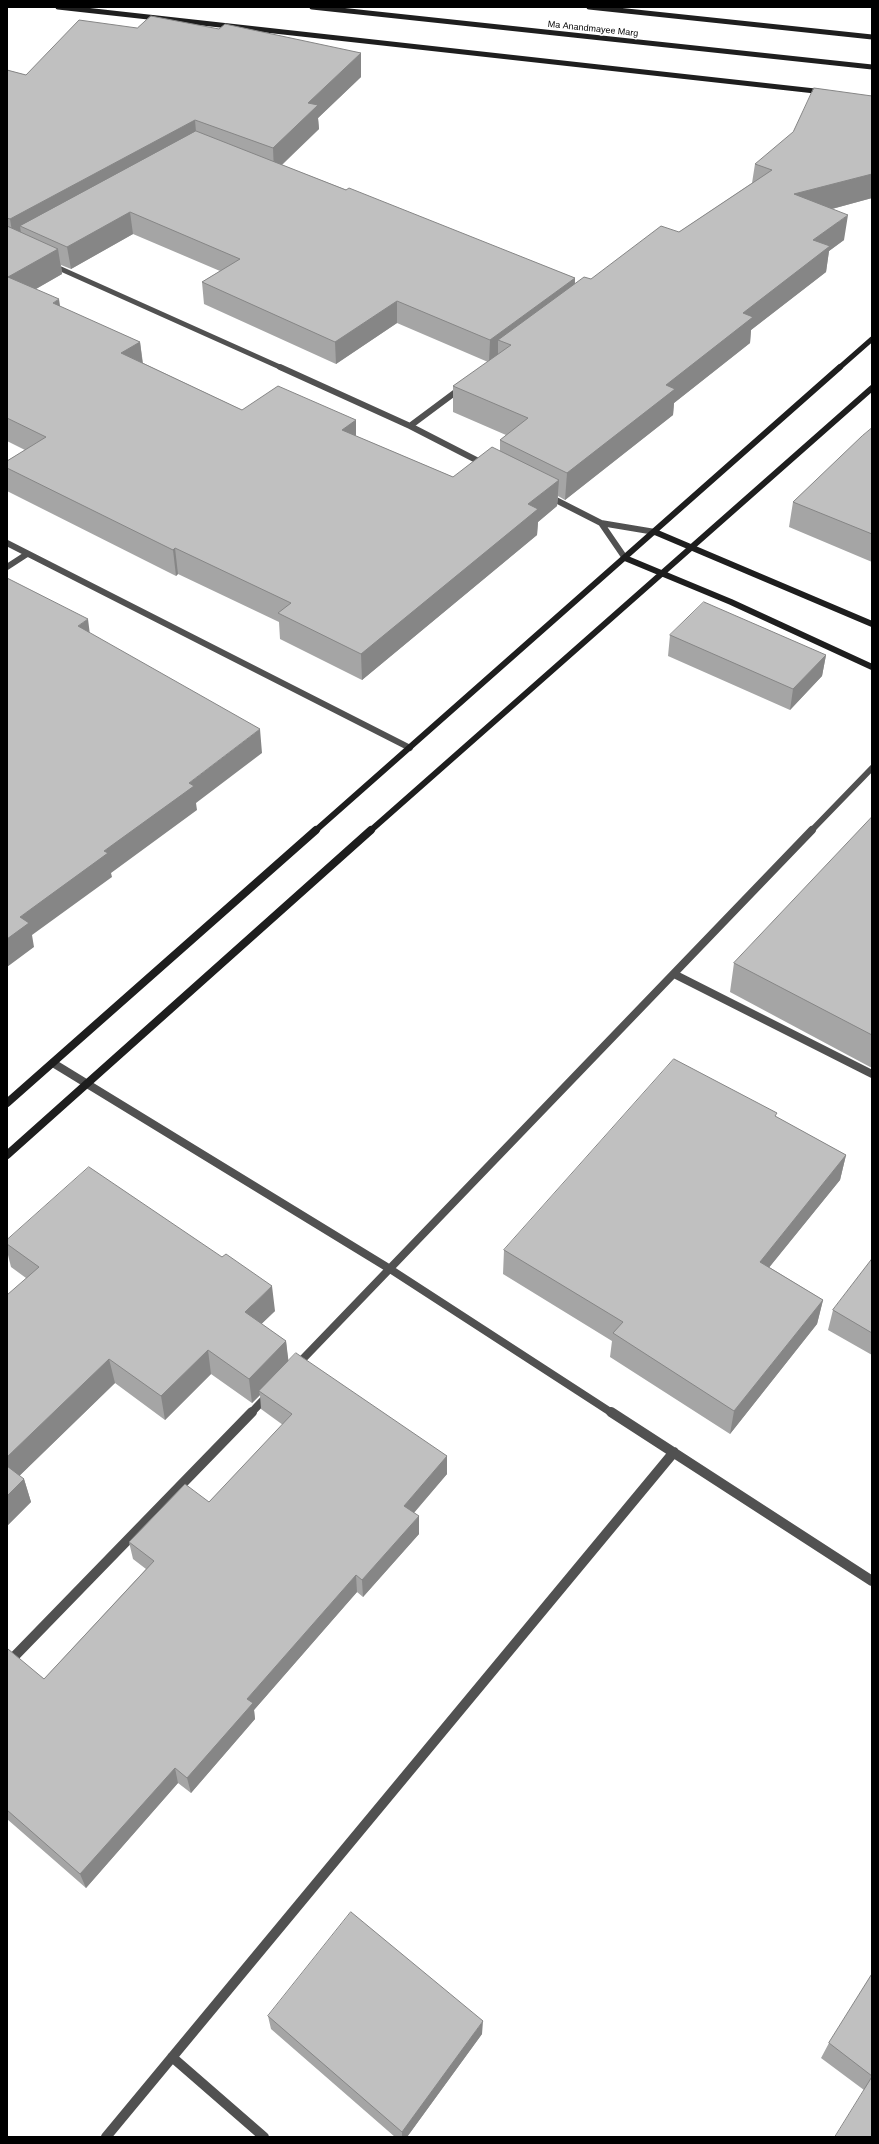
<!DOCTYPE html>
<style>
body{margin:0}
#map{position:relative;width:879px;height:2144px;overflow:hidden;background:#fff;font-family:Arial,sans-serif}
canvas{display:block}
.frame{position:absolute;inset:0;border:8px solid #000;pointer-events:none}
</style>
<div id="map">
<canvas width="879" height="2144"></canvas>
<div class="frame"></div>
</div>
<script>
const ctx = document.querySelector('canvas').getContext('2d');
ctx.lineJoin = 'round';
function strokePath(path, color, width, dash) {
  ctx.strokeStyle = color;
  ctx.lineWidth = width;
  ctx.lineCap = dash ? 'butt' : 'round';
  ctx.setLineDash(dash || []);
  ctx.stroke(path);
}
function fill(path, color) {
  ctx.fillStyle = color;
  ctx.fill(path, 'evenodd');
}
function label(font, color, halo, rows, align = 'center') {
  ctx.font = font + ' Arial,sans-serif';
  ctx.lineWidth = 3;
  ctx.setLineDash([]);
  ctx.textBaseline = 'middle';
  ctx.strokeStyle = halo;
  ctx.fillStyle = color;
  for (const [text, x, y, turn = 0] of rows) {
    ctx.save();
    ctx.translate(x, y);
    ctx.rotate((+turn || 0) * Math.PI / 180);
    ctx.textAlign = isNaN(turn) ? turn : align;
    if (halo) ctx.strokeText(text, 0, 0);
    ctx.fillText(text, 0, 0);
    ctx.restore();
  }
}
strokePath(new Path2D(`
 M 52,265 L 282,368`), '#515151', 5);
strokePath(new Path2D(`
 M 280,367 L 410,426 L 484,464
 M 410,426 L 461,388
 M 548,496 L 601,523
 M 7,543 L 410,748
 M 625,558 L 601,523 L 655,532
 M 7,567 L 27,554
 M 811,831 L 872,768`), '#515151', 6);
strokePath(new Path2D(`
 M 674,974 L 872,1074
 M 53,1063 L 390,1269 L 612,1413
 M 297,1365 L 812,830
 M 251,1413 L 268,1395`), '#515151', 8);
strokePath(new Path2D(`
 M 611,1412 L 872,1581
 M 7,1664 L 252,1412
 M 172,2057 L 264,2137
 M 106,2137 L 674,1452`), '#515151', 10);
strokePath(new Path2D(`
 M 58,7 L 824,92
 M 312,7 L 872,67
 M 589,7 L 872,37
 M 839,368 L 872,339`), '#1e1e1e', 5);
strokePath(new Path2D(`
 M 655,532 L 872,624
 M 625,558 L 731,602 L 872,667
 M 315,831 L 840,367
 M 370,831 L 872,388`), '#1e1e1e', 6);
strokePath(new Path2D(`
 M 7,1103 L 316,830
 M 7,1155 L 371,830`), '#1e1e1e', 8);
fill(new Path2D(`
 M 137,28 L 219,29 L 361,53 L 361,77 L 318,118 L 319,129 L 282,165 L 575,278 L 575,284 L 591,279 L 679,232 L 752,183 L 755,164 L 872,96 L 872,198 L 832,209 L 844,240 L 829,251 L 826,272 L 751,330 L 750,343 L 674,403 L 673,415 L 565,500 L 558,496 L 557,506 L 538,522 L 537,535 L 362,680 L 280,639 L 279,622 L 178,574 L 176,576 L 7,491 L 7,461 L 25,450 L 7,441 L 7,70 L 26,75 ZM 133,234 L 220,271 L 202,282 L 204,304 L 336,364 L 397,323 L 488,362 L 453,386 L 453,412 L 506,435 L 500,440 L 500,451 L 453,477 L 356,436 L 356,420 L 242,410 L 143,363 L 140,342 L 60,307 L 36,289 L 62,274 L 61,265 L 71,269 Z
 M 872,428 L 872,562 L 789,527 L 793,502 Z
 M 670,635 L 826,655 L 822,676 L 790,710 L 668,656 Z
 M 872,817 L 872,1068 L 730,992 L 734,963 Z
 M 776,1117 L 846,1155 L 840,1180 L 769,1267 L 823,1300 L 817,1324 L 730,1434 L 610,1357 L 612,1341 L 503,1274 L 504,1250 Z
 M 7,1240 L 275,1311 L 261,1324 L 286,1341 L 288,1361 L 447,1456 L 447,1474 L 414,1513 L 419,1534 L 363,1597 L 357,1592 L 254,1710 L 255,1719 L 191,1793 L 178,1783 L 86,1888 L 7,1819 L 7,1650 L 44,1679 L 146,1569 L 133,1559 L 129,1542 L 209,1502 L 283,1425 L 261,1409 L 260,1395 L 252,1403 L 211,1374 L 165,1420 L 115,1383 L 19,1476 L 24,1479 L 31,1502 L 7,1526 L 26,1278 L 11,1267 L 7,1251 Z
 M 872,1259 L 872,1355 L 828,1330 L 833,1310 Z
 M 872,1974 L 872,2137 L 864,2090 L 821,2058 L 829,2043 Z
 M 268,2016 L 482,2034 L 407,2137 L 395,2137 L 271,2029 Z`), '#a5a5a5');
fill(new Path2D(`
 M 361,53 L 361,77 L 318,118 L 319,129 L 274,172 L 273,148 L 308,103 Z
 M 195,120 L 197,144 L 20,226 L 22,240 L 14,244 L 10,219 Z
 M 872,174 L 872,198 L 791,220 L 794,194 Z
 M 130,212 L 133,234 L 71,269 L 67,247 Z
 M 848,215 L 844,240 L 829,251 L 826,272 L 751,330 L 750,343 L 674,403 L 673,415 L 565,500 L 567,473 L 666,385 L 743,313 L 813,240 Z
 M 58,249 L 62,274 L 13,302 L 8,277 Z
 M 575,278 L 574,300 L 498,340 L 498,356 L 489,362 L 490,340 Z
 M 59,299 L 63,325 L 53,303 Z
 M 397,301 L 397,323 L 336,364 L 335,342 Z
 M 140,342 L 143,367 L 121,353 Z
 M 356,420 L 356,446 L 342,430 Z
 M 559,480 L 557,506 L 538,522 L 537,535 L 362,680 L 361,654 L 528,504 Z
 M 175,548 L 178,574 L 176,576 L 173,550 Z
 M 88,619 L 91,643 L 78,626 Z
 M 826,655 L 822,676 L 790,710 L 793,689 Z
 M 260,729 L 262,753 L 196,803 L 197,810 L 111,873 L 112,877 L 32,935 L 34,947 L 7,967 L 7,939 L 20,917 L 104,851 L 189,783 Z
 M 846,1155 L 840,1180 L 755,1285 L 760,1262 Z
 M 272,1286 L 275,1311 L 248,1337 L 245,1312 Z
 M 823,1300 L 817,1324 L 730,1434 L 734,1411 Z
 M 286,1341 L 289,1365 L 259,1391 L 260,1395 L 252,1403 L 249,1379 Z
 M 208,1350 L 211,1374 L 165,1420 L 161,1396 Z
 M 109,1359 L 115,1383 L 10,1485 L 7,1477 L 7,1457 Z
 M 447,1456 L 447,1474 L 405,1523 L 404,1506 Z
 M 24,1479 L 31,1502 L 7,1526 L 7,1496 Z
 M 419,1516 L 419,1534 L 363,1597 L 362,1580 Z
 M 356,1575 L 357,1592 L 254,1710 L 255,1719 L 191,1793 L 187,1778 L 247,1699 Z
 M 175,1768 L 178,1783 L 86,1888 L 80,1874 Z
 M 483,2021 L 482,2034 L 407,2137 L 402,2137 L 402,2132 Z`), '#868686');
const building = new Path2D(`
 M 151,16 L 219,29 L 225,24 L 361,53 L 308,103 L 318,105 L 273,148 L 195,120 L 10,219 L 7,218 L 7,70 L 26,75 L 79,20 L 137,28 Z
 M 814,88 L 872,96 L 872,174 L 794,194 L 848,215 L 813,240 L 830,246 L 743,313 L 753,317 L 666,385 L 675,389 L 567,473 L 500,440 L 528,418 L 453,386 L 511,345 L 498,340 L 584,277 L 591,279 L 661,226 L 679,232 L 772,170 L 755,164 L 793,132 Z
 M 196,131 L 346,190 L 349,188 L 575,278 L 490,340 L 397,301 L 335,342 L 202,282 L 240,259 L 130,212 L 67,247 L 20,226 Z
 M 7,226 L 58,249 L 8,277 L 59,299 L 53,303 L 140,342 L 121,353 L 242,410 L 278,386 L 356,420 L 342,430 L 453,477 L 492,447 L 559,480 L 528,504 L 538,509 L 361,654 L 278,613 L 291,603 L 175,548 L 173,550 L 7,468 L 7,461 L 46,437 L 7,418 Z
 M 872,428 L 872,534 L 793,502 L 862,436 Z
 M 7,578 L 88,619 L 78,626 L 260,729 L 189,783 L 194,786 L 104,851 L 108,853 L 20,917 L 29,923 L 7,939 Z
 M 704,602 L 826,655 L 793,689 L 670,635 Z
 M 872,817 L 872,1035 L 734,963 Z
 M 674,1059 L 777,1113 L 775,1116 L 846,1155 L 760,1262 L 823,1300 L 734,1411 L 613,1333 L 623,1322 L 504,1250 Z
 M 89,1167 L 222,1257 L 226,1254 L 272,1286 L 245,1312 L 286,1341 L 249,1379 L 208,1350 L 161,1396 L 109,1359 L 7,1457 L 7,1295 L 39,1267 L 7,1244 L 7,1240 Z
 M 872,1259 L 872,1333 L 833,1310 Z
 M 296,1353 L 447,1456 L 404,1506 L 419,1516 L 362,1580 L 356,1575 L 247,1699 L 253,1703 L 187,1778 L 175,1768 L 80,1874 L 7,1810 L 7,1650 L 8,1649 L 44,1679 L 154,1561 L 129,1542 L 185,1484 L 209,1502 L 292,1414 L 259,1391 Z
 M 7,1466 L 24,1479 L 7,1496 Z
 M 351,1912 L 483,2021 L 402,2132 L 268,2016 Z
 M 872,1974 L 872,2076 L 829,2043 Z
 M 872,2077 L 872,2137 L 835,2137 Z`);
fill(building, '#c0c0c0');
strokePath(building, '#868686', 1);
label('9px', '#000', '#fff', [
 ["Ma Anandmayee Marg",593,29,6]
]);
</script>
